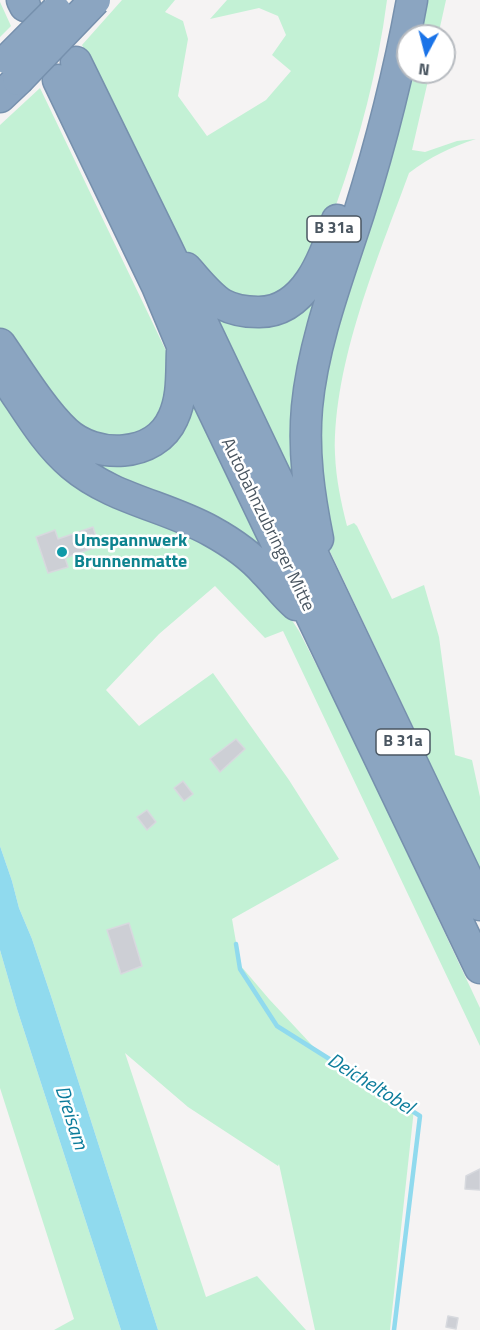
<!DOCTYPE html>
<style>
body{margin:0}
#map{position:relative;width:480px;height:1330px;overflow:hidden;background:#f5f3f3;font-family:"Titillium Web",sans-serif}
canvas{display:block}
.north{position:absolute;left:396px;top:24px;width:60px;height:60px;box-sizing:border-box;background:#fff;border:2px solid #b7bbc0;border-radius:50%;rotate:187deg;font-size:16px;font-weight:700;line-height:24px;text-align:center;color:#4a5661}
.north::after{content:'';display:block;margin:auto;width:21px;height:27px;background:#1a73e8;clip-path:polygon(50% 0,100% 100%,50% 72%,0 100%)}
</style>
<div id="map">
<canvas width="480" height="1330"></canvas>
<div class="north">N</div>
</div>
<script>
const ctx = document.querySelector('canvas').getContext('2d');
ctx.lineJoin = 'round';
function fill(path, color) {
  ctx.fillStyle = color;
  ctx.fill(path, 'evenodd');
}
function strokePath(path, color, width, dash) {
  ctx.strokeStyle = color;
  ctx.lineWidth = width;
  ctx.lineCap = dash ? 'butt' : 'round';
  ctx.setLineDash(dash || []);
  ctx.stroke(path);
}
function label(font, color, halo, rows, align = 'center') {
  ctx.font = font + ' "Titillium Web",sans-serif';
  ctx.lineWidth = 5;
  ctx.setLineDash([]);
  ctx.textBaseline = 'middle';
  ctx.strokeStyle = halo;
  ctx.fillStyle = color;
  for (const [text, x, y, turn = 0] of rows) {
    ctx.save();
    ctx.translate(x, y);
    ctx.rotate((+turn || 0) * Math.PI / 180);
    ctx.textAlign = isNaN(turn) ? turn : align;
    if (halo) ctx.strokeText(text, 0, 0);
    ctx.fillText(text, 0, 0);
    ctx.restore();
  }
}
fill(new Path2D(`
 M 122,0 L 175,0 L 165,12 L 183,21 L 188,39 L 178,96 L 207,136 L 266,100 L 291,71 L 272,55 L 286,35 L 278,16 L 259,8 L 210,19 L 227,0 L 387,0 C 378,69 360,139 336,205 C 327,231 318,258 302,280 C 296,288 260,302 249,308 L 189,259 L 82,45 Z
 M 421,0 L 446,0 L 438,36 L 417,36 Z
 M 0,2 L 11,26 L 0,37 Z
 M 410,72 L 430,72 L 412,150 L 425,152 L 457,141 L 476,139 C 451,147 430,157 409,173 C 378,258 333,362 335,454 C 336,479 341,502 347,526 L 354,523 L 357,526 L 392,599 L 424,585 L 439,637 L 455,755 L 472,760 L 480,797 L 480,869 L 326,543 L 315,398 Z
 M 40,88 L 169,357 L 174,384 L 149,436 L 83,438 L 0,332 L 0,125 Z
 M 386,99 L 299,501 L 209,306 L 235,317 L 322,272 Z
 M 0,382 L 62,463 L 195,531 L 274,593 L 299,631 L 345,721 L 480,1008 L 480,1046 L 283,631 L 265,638 L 215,586 L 159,634 L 106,690 L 139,726 L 213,673 L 289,780 L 339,859 L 232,919 L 240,965 L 269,999 L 323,1057 L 414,1109 L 390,1330 L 315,1330 L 279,1164 L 278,1166 L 188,1107 L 125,1053 L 206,1297 L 257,1276 L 306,1330 L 158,1330 L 51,996 L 32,939 L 19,908 L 12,881 L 0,846 Z
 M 187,391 L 266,553 L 113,485 L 52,426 L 115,458 Z
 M 0,950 L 17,1009 L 121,1330 L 54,1330 L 74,1319 L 0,1088 Z`), '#c3f1d5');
fill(new Path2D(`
 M 0,846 L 12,881 L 19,908 L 32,939 L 51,996 L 158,1330 L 121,1330 L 17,1009 L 0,950 Z`), '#90daee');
strokePath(new Path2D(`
 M 236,944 L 240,969 L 277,1026 L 420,1116 L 394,1330`), '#90daee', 4.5);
const building = new Path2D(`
 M 93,527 L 99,546 L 65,558 L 68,567 L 48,573 L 36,537 L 55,530 L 58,539 Z
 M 236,739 L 245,749 L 220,772 L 210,759 Z
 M 183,781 L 193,794 L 184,801 L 174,788 Z
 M 147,810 L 156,822 L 147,830 L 137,817 Z
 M 129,923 L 142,966 L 121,974 L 107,930 Z
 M 480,1169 L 480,1190 L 465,1189 L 466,1176 Z
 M 448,1316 L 458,1318 L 456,1329 L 446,1327 Z`);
fill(building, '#cdcfd5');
strokePath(building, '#d7d9de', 1.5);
const highway = new Path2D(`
 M 22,0 L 25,6
 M 76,62 L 167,248 L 480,905
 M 58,80 L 157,286 L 183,348 L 480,968
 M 0,97 L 18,80
 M 186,268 C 197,280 208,295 222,304 C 233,310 245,312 258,312 C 305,313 325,257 337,220
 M 0,344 C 18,370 43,411 66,432 C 95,459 155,459 173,418 C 183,397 181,373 182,351
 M 0,371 C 23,402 42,440 72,465 C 112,499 166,506 211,531 C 231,542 250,555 265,572 C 276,583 284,595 296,605
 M 318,539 C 309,494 303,452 307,407 C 313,342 339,275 359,213 C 381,143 399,72 412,0`);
strokePath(highway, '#7690ad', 33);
strokePath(highway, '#8ba5c1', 30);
const highwayBridge = new Path2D(`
 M 8,59 L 56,11
 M 18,80 L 95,0`);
strokePath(highwayBridge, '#7690ad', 33, []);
strokePath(highwayBridge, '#8ba5c1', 30);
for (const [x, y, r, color] of [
 [62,552,6,"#0f9aa8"]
]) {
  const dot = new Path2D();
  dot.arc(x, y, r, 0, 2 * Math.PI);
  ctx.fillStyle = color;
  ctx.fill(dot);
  strokePath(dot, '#fff', 2);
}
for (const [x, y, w] of [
 [334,229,54],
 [403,742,54]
]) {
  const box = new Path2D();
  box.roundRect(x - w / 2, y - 13, w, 26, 4.5);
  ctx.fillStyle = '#fff';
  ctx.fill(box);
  strokePath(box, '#4a5661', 1.5);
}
label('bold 16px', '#4a5661', null, [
 ["B 31a",334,229],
 ["B 31a",403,742]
]);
label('18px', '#4a5661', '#fff', [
 ["Autobahnzubringer Mitte",267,525,64]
]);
label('bold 18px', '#0d838f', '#fff', [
 ["Umspannwerk",74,542],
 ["Brunnenmatte",74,563]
], 'left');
label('italic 20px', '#0c7c9b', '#fff', [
 ["Deicheltobel",370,1085,32],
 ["Dreisam",70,1118,72]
]);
</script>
